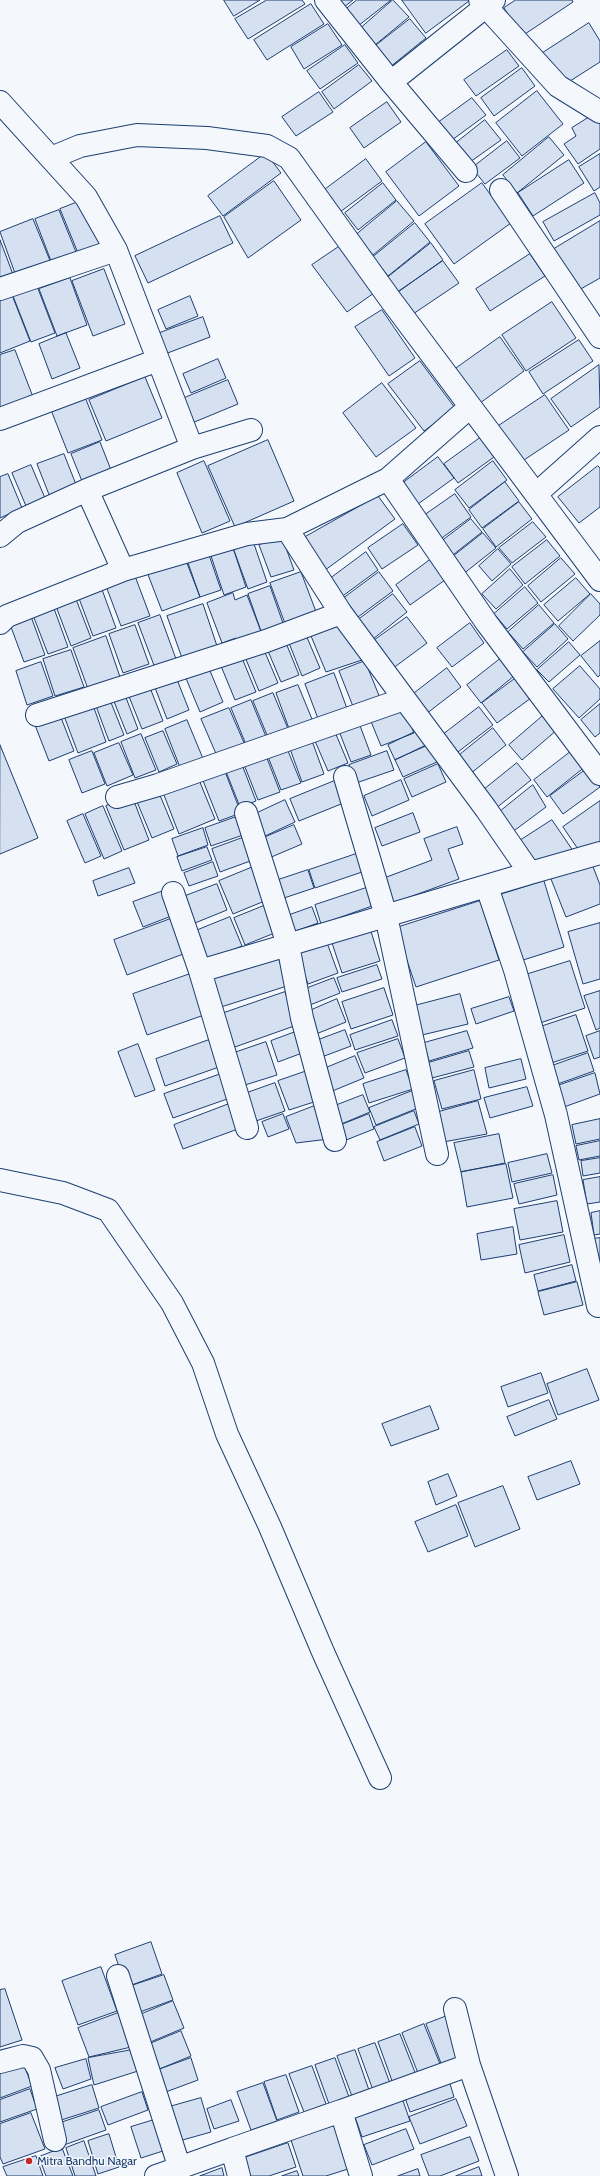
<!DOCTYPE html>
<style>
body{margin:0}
canvas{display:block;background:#f4f7fb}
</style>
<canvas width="600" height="2176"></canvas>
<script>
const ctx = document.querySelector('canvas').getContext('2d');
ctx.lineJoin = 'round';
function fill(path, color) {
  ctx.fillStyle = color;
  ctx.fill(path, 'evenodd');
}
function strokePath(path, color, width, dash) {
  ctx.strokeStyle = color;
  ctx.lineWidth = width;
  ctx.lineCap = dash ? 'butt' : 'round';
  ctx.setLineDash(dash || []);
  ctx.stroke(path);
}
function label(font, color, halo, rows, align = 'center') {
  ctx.font = font + ' Cabin,sans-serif';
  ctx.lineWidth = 3;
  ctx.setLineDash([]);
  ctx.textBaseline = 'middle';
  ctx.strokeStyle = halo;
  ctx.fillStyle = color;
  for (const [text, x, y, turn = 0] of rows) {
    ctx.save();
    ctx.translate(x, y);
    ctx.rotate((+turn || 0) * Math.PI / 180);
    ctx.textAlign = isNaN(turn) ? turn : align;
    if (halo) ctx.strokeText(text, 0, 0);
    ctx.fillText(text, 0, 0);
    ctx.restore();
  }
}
const building = new Path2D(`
 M 224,0 L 260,0 L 234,16 Z
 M 267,0 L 302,0 L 305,4 L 248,39 L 235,19 Z
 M 338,0 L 353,0 L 344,7 Z
 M 357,0 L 391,0 L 358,26 L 345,10 Z
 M 393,0 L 409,17 L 375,45 L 361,28 Z
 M 402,0 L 468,0 L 469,1 L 426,33 Z
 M 516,0 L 572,0 L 573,2 L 522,36 L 504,8 Z
 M 311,4 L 324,24 L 267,60 L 254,40 Z
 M 410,19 L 426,38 L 390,67 L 374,47 Z
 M 589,23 L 600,41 L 600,62 L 559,88 L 538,56 Z
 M 328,24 L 342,45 L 304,69 L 291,47 Z
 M 345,45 L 358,63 L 320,89 L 307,71 Z
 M 507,50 L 519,66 L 476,96 L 464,80 Z
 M 359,65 L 372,81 L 334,109 L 322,92 Z
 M 522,68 L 535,86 L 494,116 L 481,98 Z
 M 537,91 L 563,124 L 522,156 L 496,123 Z
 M 319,92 L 333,112 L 296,136 L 282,117 Z
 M 472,98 L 486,115 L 452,140 L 439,122 Z
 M 387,102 L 401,122 L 364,148 L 350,128 Z
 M 596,113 L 600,118 L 600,149 L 578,164 L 564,144 L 576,136 L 572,128 Z
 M 485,120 L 501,140 L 470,162 L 456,143 Z
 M 549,137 L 564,155 L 517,193 L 503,175 Z
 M 507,141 L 520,158 L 485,184 L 472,168 Z
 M 426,142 L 459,186 L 419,216 L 386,172 Z
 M 266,153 L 281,173 L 223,216 L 208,196 Z
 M 600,154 L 600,187 L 594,191 L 579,167 Z
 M 366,159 L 382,181 L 340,212 L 323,191 Z
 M 569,160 L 584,183 L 533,216 L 518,193 Z
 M 274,181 L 301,220 L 248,258 L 224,217 Z
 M 383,183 L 396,200 L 358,230 L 345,213 Z
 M 482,183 L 511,223 L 454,264 L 425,224 Z
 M 595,193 L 600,203 L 600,215 L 554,241 L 543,222 Z
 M 397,201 L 414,221 L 373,255 L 356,235 Z
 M 78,202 L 101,244 L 78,253 L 60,209 Z
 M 59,210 L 76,252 L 51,261 L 35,219 Z
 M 220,216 L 233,243 L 148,283 L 135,256 Z
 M 33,219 L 51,263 L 16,276 L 0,232 Z
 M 600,221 L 600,278 L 579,290 L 554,249 Z
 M 415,223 L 430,242 L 388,276 L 373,257 Z
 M 0,240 L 14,277 L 0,282 Z
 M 431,243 L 443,260 L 398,292 L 387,278 Z
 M 340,246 L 374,293 L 347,312 L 312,265 Z
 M 530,254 L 545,276 L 490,311 L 476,289 Z
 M 443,261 L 459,283 L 413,314 L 398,292 Z
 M 104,269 L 125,324 L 93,336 L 72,281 Z
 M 70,278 L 87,325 L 57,336 L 39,289 Z
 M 37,286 L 55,333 L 31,342 L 13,296 Z
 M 12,295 L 30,341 L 0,353 L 0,300 Z
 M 190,296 L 198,316 L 166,329 L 158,310 Z
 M 552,302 L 576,338 L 526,371 L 502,335 Z
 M 382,310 L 415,358 L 389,376 L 355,327 Z
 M 203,317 L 210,337 L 165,354 L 157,334 Z
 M 66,333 L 80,368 L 52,379 L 39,344 Z
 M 500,337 L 524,371 L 476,406 L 451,372 Z
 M 579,340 L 593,361 L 543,394 L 529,372 Z
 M 15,350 L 33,397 L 0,410 L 0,355 Z
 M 218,359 L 226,378 L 191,393 L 183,374 Z
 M 420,361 L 455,408 L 424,431 L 388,384 Z
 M 599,365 L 600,407 L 571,427 L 551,399 Z
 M 145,377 L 162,418 L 106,441 L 89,400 Z
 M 228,380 L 238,404 L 192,423 L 182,399 Z
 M 382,383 L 416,428 L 376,457 L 343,413 Z
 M 545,395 L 569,430 L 521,462 L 497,427 Z
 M 85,397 L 102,440 L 68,453 L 51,410 Z
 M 480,438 L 494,457 L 458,483 L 444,464 Z
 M 268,440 L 294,501 L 235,527 L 208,466 Z
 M 100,442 L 113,475 L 84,486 L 71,454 Z
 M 64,454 L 77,487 L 50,497 L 37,464 Z
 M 438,457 L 454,478 L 418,504 L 403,483 Z
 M 204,461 L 230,521 L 202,533 L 177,473 Z
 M 493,461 L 507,480 L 469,508 L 455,490 Z
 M 31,465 L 45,498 L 26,506 L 12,473 Z
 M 598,466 L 600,468 L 600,507 L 579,523 L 558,497 Z
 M 8,474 L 22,508 L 0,518 L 0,477 Z
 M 505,482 L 519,501 L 482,528 L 469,510 Z
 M 455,494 L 471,517 L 439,540 L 422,517 Z
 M 378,496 L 395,519 L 321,573 L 300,540 Z
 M 519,502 L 532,519 L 496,547 L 483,529 Z
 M 471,519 L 482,532 L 449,558 L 438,544 Z
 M 533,522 L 546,537 L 512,563 L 499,548 Z
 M 403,524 L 418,545 L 382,569 L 368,548 Z
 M 483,533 L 496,548 L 462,575 L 450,559 Z
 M 282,537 L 294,570 L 271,577 L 259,545 Z
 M 252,538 L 267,582 L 248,589 L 232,545 Z
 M 547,540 L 560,556 L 525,584 L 512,567 Z
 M 233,548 L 246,587 L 224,595 L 211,556 Z
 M 498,549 L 511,564 L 492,581 L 479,566 Z
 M 208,552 L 221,590 L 200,597 L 187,560 Z
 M 366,552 L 378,570 L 340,598 L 327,581 Z
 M 185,558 L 200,597 L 162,611 L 147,572 Z
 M 561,558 L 575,574 L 541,602 L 528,586 Z
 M 430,560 L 445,580 L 410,605 L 396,585 Z
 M 510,569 L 523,585 L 496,609 L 482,594 Z
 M 301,572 L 318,617 L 287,629 L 270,583 Z
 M 379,572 L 393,591 L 358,617 L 344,598 Z
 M 135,576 L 150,616 L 121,626 L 106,586 Z
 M 576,578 L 590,594 L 558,621 L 544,605 Z
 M 100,584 L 116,628 L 93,636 L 77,593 Z
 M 270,586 L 284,626 L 262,634 L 248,594 Z
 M 525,587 L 538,603 L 507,629 L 494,614 Z
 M 233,593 L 235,600 L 247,595 L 262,634 L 238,643 L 236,638 L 222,643 L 207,603 Z
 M 74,594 L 91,638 L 71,646 L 54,601 Z
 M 393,594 L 407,612 L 373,639 L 358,620 Z
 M 591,594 L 600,604 L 600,615 L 573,641 L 559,626 Z
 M 52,603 L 68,647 L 48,654 L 31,610 Z
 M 203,604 L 217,646 L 182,658 L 167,616 Z
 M 539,605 L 554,623 L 523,649 L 508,632 Z
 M 29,611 L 45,655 L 24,662 L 8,619 Z
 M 160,615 L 176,659 L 155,668 L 138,623 Z
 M 407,617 L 427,643 L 392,669 L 372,642 Z
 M 470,623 L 484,643 L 452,667 L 437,648 Z
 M 555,624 L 568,639 L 537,667 L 523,652 Z
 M 135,625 L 149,664 L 123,673 L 109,634 Z
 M 337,625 L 362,660 L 326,672 L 311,636 Z
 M 306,635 L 320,668 L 302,676 L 289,643 Z
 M 106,636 L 120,677 L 88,689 L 73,648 Z
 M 600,641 L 600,675 L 598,677 L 581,656 Z
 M 569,642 L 580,655 L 549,682 L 537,670 Z
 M 286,643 L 299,675 L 281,682 L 268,651 Z
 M 71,650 L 84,687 L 55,696 L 43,659 Z
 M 264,650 L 278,683 L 259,691 L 245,657 Z
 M 242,658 L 256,692 L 235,700 L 221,666 Z
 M 500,659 L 514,676 L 481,703 L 467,685 Z
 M 365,661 L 380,698 L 354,709 L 339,671 Z
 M 41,662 L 53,696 L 27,705 L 16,671 Z
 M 208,666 L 223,702 L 200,712 L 185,676 Z
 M 580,666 L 600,689 L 600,699 L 579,718 L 553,689 Z
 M 447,668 L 461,687 L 426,714 L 412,695 Z
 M 334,673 L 349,714 L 320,724 L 305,684 Z
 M 176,677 L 189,710 L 167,719 L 154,685 Z
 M 516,678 L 531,698 L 497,723 L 482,703 Z
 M 149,685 L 163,721 L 142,729 L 128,694 Z
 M 298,685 L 314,724 L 291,734 L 276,693 Z
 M 273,693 L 289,731 L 269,740 L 253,701 Z
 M 125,695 L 138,729 L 127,734 L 113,699 Z
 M 110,700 L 124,735 L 109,741 L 96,706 Z
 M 251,700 L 267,739 L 247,747 L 231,708 Z
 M 600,704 L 600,733 L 595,737 L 581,720 Z
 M 93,705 L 106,742 L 78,753 L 64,716 Z
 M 403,706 L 414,733 L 381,746 L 370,719 Z
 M 479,707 L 493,725 L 454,755 L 440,737 Z
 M 229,708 L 245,745 L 217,756 L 201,719 Z
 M 545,714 L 558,729 L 522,760 L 509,745 Z
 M 60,715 L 74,751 L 49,761 L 35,725 Z
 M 187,720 L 204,761 L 181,770 L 165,729 Z
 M 359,723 L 371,755 L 351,762 L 339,731 Z
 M 493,728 L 506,745 L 470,774 L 457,757 Z
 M 421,729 L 428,744 L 395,760 L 388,745 Z
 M 163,731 L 177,764 L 159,772 L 145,738 Z
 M 335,732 L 348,763 L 328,771 L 315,741 Z
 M 141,734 L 156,770 L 135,778 L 121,742 Z
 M 311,738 L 324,774 L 302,782 L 289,746 Z
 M 119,743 L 133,775 L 107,786 L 94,753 Z
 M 0,745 L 38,838 L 0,854 Z
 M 429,745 L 437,762 L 403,777 L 395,760 Z
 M 286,746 L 301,783 L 281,790 L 267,754 Z
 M 573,750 L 586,766 L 547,797 L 534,780 Z
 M 92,751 L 105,784 L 82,793 L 69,760 Z
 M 387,751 L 394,770 L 356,783 L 349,765 Z
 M 265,753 L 280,792 L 258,800 L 243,762 Z
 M 241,762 L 256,801 L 240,807 L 225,769 Z
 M 517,763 L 531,780 L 495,809 L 481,792 Z
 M 438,764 L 446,782 L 412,797 L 404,779 Z
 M 588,768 L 600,787 L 563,814 L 550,796 Z
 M 224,769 L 241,813 L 219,821 L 202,778 Z
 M 197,775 L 215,819 L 179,834 L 162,790 Z
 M 337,780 L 346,802 L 299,821 L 290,799 Z
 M 401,780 L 409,800 L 372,816 L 364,796 Z
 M 533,785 L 546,807 L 511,833 L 497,814 Z
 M 157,788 L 174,829 L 152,838 L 135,797 Z
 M 132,796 L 149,840 L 124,850 L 106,806 Z
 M 285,800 L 295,822 L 263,837 L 253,815 Z
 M 600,801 L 600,846 L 580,852 L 563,827 Z
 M 103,806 L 122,851 L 104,859 L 85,814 Z
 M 413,813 L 420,832 L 382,846 L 375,828 Z
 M 83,814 L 101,856 L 85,863 L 67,821 Z
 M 239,816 L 246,834 L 211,846 L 205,828 Z
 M 552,820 L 576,855 L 533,863 L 518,842 Z
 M 294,825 L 302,844 L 269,858 L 261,839 Z
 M 457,827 L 463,844 L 448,849 L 459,879 L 393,903 L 384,878 L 432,860 L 424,839 Z
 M 203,828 L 208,845 L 178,856 L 172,839 Z
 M 245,837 L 253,860 L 220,872 L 212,849 Z
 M 207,847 L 212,860 L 182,871 L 177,857 Z
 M 359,853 L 365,871 L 315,888 L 309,870 Z
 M 213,862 L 218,876 L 189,886 L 184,873 Z
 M 592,864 L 600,885 L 600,904 L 566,917 L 551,879 Z
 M 253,867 L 267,900 L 233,914 L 219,881 Z
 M 129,868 L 135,883 L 98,896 L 93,881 Z
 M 308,870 L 314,888 L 278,900 L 272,882 Z
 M 544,881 L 564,947 L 517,962 L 496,896 Z
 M 217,884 L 227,910 L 190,925 L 180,898 Z
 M 369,887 L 375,905 L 321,924 L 315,905 Z
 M 166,890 L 174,915 L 143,927 L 133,902 Z
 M 480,901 L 499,960 L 416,987 L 396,928 Z
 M 266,905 L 277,932 L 245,945 L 234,918 Z
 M 312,907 L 318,923 L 290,933 L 284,917 Z
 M 230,917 L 242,946 L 205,961 L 193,932 Z
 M 173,918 L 186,953 L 127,975 L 114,940 Z
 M 600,923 L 600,979 L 583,984 L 568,932 Z
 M 370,928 L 380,961 L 342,973 L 331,940 Z
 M 326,940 L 338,973 L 308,984 L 296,951 Z
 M 277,953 L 287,986 L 221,1007 L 211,975 Z
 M 570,961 L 585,1008 L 540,1023 L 525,975 Z
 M 377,965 L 382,979 L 342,992 L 337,978 Z
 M 193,973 L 207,1014 L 147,1035 L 133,994 Z
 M 334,978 L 340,993 L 310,1005 L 305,989 Z
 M 384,988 L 393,1015 L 351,1029 L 342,1002 Z
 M 600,991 L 600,1028 L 596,1030 L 584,996 Z
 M 285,992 L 297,1025 L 232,1048 L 221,1014 Z
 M 460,994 L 468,1024 L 422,1035 L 414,1006 Z
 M 509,997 L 514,1011 L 476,1024 L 471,1009 Z
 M 337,999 L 346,1022 L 316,1034 L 307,1012 Z
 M 576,1015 L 588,1051 L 548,1064 L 537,1028 Z
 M 392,1020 L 398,1036 L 355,1050 L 350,1035 Z
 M 345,1030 L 351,1046 L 319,1058 L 313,1042 Z
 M 298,1031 L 305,1052 L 278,1062 L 271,1041 Z
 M 467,1031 L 473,1048 L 429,1061 L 424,1043 Z
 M 600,1031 L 600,1057 L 594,1059 L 586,1036 Z
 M 398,1039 L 405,1058 L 365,1073 L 357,1053 Z
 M 209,1040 L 219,1067 L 165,1086 L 156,1059 Z
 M 266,1042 L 277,1075 L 245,1085 L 234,1053 Z
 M 138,1044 L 155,1090 L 135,1097 L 118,1052 Z
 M 469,1051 L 474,1067 L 432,1078 L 428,1063 Z
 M 588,1053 L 594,1071 L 555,1085 L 549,1067 Z
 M 355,1056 L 364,1078 L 330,1092 L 321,1070 Z
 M 521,1059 L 526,1079 L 489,1088 L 485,1068 Z
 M 406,1070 L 413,1089 L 369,1103 L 363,1084 Z
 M 474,1070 L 481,1099 L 442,1109 L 434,1081 Z
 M 307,1071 L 317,1101 L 289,1110 L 278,1081 Z
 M 595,1073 L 600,1094 L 564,1107 L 557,1086 Z
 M 221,1074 L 230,1098 L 173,1118 L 164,1094 Z
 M 275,1083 L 285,1111 L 256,1121 L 247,1093 Z
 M 527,1087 L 533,1106 L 490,1118 L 484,1098 Z
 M 412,1091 L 418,1108 L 376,1125 L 369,1108 Z
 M 363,1095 L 370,1112 L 339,1125 L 332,1107 Z
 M 478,1101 L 487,1134 L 443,1142 L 435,1113 Z
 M 229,1104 L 238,1129 L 183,1149 L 174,1125 Z
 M 317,1105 L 329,1139 L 296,1143 L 286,1117 Z
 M 414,1111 L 419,1124 L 380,1140 L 374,1127 Z
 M 283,1114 L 289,1129 L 268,1137 L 262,1122 Z
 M 369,1114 L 374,1129 L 341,1142 L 336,1127 Z
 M 600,1119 L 600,1139 L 576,1144 L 572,1125 Z
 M 415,1127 L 422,1146 L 384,1161 L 377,1142 Z
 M 499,1134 L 505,1163 L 461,1172 L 454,1143 Z
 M 600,1141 L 600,1156 L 579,1160 L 576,1146 Z
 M 547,1154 L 552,1173 L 512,1182 L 508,1163 Z
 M 600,1158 L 600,1173 L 583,1176 L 581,1161 Z
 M 506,1164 L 513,1198 L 467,1207 L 461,1172 Z
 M 553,1175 L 557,1195 L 519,1204 L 514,1184 Z
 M 600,1177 L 600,1202 L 587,1204 L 583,1180 Z
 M 557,1201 L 563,1232 L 520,1240 L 514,1209 Z
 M 600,1211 L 600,1234 L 594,1235 L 591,1213 Z
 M 513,1227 L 517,1254 L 481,1260 L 477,1234 Z
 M 564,1235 L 570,1262 L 525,1273 L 519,1245 Z
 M 600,1238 L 600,1258 L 596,1258 L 592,1239 Z
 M 572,1265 L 576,1281 L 538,1291 L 534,1275 Z
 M 577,1282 L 583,1305 L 544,1315 L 538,1292 Z
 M 587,1369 L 599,1400 L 558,1415 L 547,1384 Z
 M 541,1373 L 548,1393 L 508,1407 L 501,1387 Z
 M 549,1400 L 557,1419 L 515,1436 L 507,1417 Z
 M 430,1406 L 439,1429 L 391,1446 L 382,1424 Z
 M 571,1461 L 580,1484 L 537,1500 L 528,1477 Z
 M 448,1474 L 457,1496 L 436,1505 L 428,1482 Z
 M 503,1486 L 520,1529 L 475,1547 L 458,1503 Z
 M 456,1505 L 468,1536 L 428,1552 L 415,1522 Z
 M 151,1942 L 162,1974 L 126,1987 L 115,1955 Z
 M 101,1967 L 117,2011 L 78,2025 L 62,1981 Z
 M 164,1975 L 173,2000 L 137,2013 L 128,1987 Z
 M 5,1989 L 22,2040 L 0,2047 L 0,1990 Z
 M 173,2001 L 184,2028 L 148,2043 L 137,2016 Z
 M 118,2013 L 131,2047 L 89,2057 L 78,2028 Z
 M 447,2016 L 465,2063 L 444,2071 L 426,2024 Z
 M 424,2024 L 442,2069 L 420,2078 L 402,2033 Z
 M 181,2031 L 191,2056 L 157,2070 L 147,2045 Z
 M 400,2034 L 418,2080 L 395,2089 L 378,2042 Z
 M 375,2043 L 391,2086 L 374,2093 L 358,2049 Z
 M 132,2050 L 138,2071 L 94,2085 L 88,2058 Z
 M 355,2050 L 370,2093 L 353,2099 L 337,2056 Z
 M 191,2058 L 198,2080 L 163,2093 L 155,2071 Z
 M 335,2058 L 349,2097 L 329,2104 L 315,2065 Z
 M 86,2059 L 91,2079 L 63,2089 L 55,2068 Z
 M 22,2060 L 32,2086 L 0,2098 L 0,2068 Z
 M 312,2066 L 326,2104 L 304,2112 L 289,2074 Z
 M 286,2075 L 299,2112 L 277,2120 L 264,2082 Z
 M 448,2077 L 454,2097 L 410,2112 L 403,2092 Z
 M 263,2083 L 277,2121 L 251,2130 L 237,2092 Z
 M 92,2085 L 99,2108 L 55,2122 L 48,2099 Z
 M 30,2089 L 37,2109 L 0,2122 L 0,2100 Z
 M 142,2092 L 148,2110 L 108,2125 L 101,2107 Z
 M 201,2098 L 211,2132 L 179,2141 L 169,2107 Z
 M 402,2098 L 410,2121 L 362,2137 L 354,2114 Z
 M 456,2099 L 467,2126 L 420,2144 L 409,2117 Z
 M 231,2100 L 239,2121 L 214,2129 L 207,2109 Z
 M 99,2110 L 106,2130 L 64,2145 L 57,2124 Z
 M 31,2113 L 45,2149 L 3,2164 L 0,2157 L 0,2124 Z
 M 154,2120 L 163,2151 L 141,2158 L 131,2127 Z
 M 337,2125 L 351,2168 L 326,2176 L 303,2176 L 291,2140 Z
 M 406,2129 L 414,2149 L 372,2165 L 364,2145 Z
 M 109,2134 L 119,2167 L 98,2174 L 88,2141 Z
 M 470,2137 L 479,2161 L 440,2176 L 429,2176 L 421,2155 Z
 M 84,2141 L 96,2176 L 75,2176 L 66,2148 Z
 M 288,2143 L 296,2167 L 269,2176 L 250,2176 L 244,2158 Z
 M 62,2148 L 73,2176 L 46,2176 L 39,2157 Z
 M 36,2156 L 43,2176 L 7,2176 L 3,2167 Z
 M 479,2167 L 482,2176 L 456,2176 Z
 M 222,2168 L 224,2176 L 200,2176 Z
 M 418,2169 L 420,2176 L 398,2176 Z
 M 297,2171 L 299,2176 L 282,2176 Z`);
fill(building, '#d5e0f0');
strokePath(building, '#1d3f73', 1);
const minor = new Path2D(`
 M 326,0 L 391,82 L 466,171
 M 480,0 L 558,86 L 600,112
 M 391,82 L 494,0
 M 0,102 L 86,197 L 116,250 L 192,448
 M 51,158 L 80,146 L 137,135 L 207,138 L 267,146 L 289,158 L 390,299 L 600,580
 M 501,190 L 600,337
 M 0,289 L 116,250
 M 470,407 L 388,479 L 486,622 L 600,774
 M 0,419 L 158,360
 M 87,490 L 123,570
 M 536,494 L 600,437
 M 287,529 L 341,613 L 486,809 L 530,873 L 600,853
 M 0,536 L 17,522 L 87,490 L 192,448 L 251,430
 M 0,623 L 7,616 L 123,570 L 247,534 L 287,529 L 388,479
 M 37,715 L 266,641 L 341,613
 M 345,777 L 386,916 L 437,1154
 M 117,797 L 158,785 L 404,699
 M 246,813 L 288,945 L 302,1018 L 335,1140
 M 487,887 L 515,970 L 556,1115 L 598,1306
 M 173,893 L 200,971 L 247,1128
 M 200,971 L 530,873
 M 0,1180 L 63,1193 L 108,1210 L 172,1303 L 203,1363 L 227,1434 L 270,1527 L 323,1652 L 380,1778
 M 118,1976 L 180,2169
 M 455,2009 L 469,2065 L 507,2176
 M 0,2062 L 23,2056 L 32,2058 L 39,2070 L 55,2140
 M 341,2111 L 469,2065
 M 156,2176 L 232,2149
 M 239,2176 L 232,2149 L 341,2111 L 361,2176`);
strokePath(minor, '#1d3f73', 24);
strokePath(minor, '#f4f7fb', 22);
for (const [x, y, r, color] of [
 [29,2161,4,"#c62828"]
]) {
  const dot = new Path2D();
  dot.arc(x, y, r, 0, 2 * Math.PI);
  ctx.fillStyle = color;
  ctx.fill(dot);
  strokePath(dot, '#f4f7fb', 1.5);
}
label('12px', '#1d3f73', '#f4f7fb', [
 ["Mitra Bandhu Nagar",37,2161]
], 'left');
</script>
